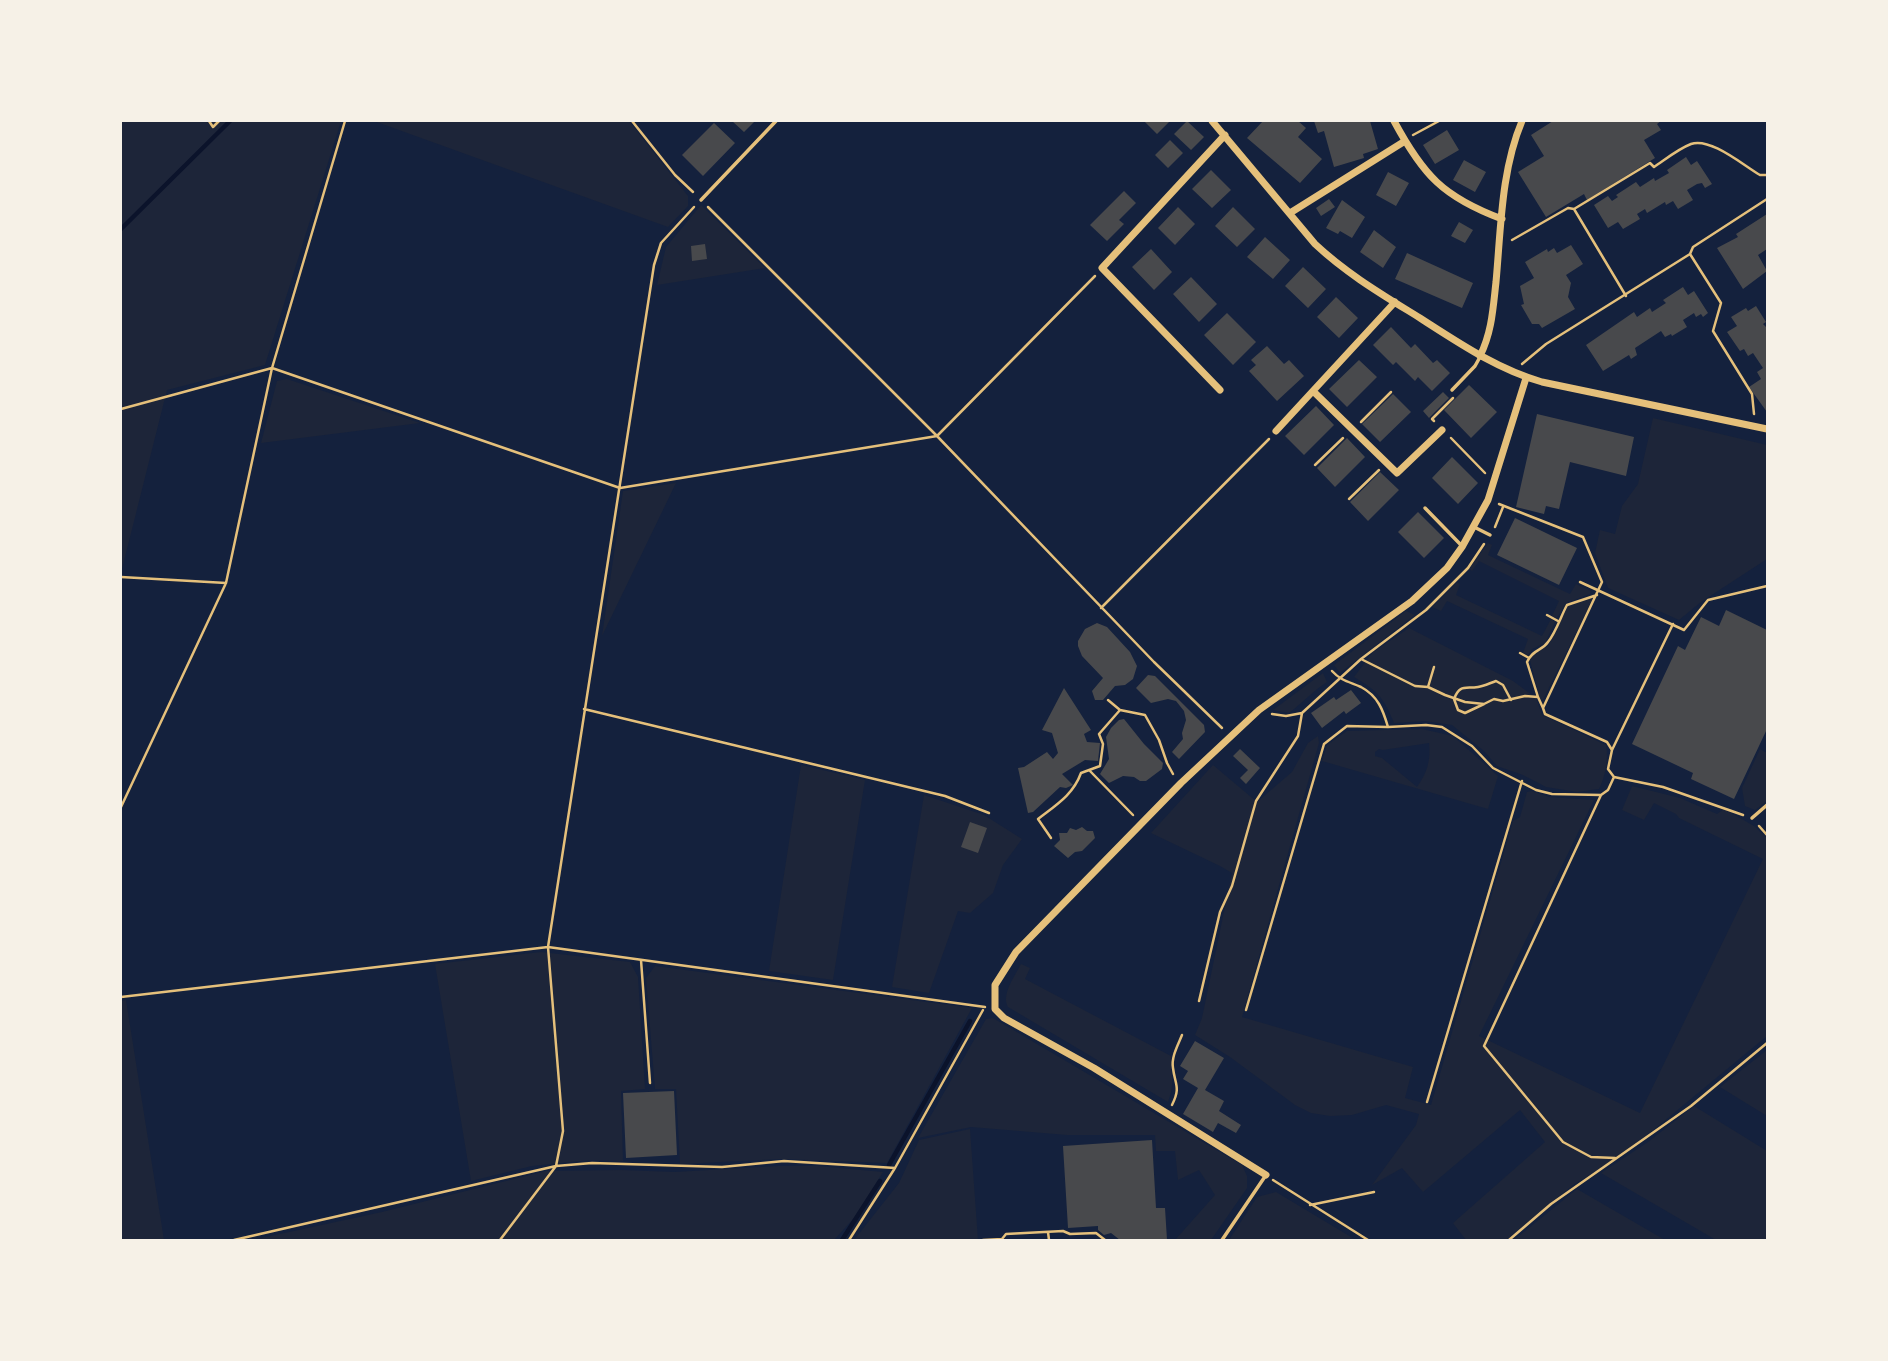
<!DOCTYPE html>
<style>
body{margin:0}
#map{position:relative;width:1888px;height:1361px;overflow:hidden;background:#14213d;font-family:"Libre Baskerville",serif}
canvas{display:block}
.frame{position:absolute;inset:0;border:122px solid #f6f1e7;pointer-events:none}
</style>
<div id="map">
<canvas width="1888" height="1361"></canvas>
<div class="frame"></div>
</div>
<script>
const ctx = document.querySelector('canvas').getContext('2d');
ctx.lineJoin = 'round';
function fill(path, color) {
  ctx.fillStyle = color;
  ctx.fill(path, 'evenodd');
}
function strokePath(path, color, width, dash) {
  ctx.strokeStyle = color;
  ctx.lineWidth = width;
  ctx.lineCap = dash ? 'butt' : 'round';
  ctx.setLineDash(dash || []);
  ctx.stroke(path);
}
fill(new Path2D(`
 M 121,121 L 341,121 L 265,365 L 167,390 L 122,569 Z
 M 374,121 L 629,121 L 688,196 L 688,206 L 668,227 Z
 M 701,205 L 765,268 L 657,285 L 666,247 Z
 M 287,379 L 420,423 L 261,443 L 277,381 Z
 M 1653,418 L 1767,445 L 1767,559 L 1701,602 L 1679,620 L 1608,588 L 1595,553 L 1600,530 L 1615,534 L 1622,506 L 1638,484 Z
 M 676,483 L 602,636 L 623,491 Z
 M 1488,543 L 1492,545 L 1488,555 L 1570,594 L 1576,584 L 1591,591 L 1590,594 L 1566,603 L 1557,618 L 1552,616 L 1559,601 L 1479,561 L 1472,571 L 1469,569 Z
 M 1457,582 L 1460,584 L 1456,595 L 1542,636 L 1551,619 L 1555,622 L 1545,643 L 1532,649 L 1528,655 L 1523,653 L 1528,639 L 1447,601 L 1441,611 L 1432,607 Z
 M 1593,598 L 1543,700 L 1540,699 L 1530,660 L 1534,653 L 1548,646 L 1568,606 Z
 M 1406,611 L 1415,615 L 1340,673 L 1334,665 Z
 M 1409,628 L 1513,681 L 1536,698 L 1542,715 L 1606,745 C 1609,759 1605,777 1599,789 L 1577,792 L 1546,787 L 1523,775 L 1497,766 L 1484,751 L 1452,725 L 1425,721 L 1394,723 C 1384,698 1377,690 1354,677 L 1373,652 Z
 M 1323,673 L 1327,682 C 1313,691 1302,703 1289,713 L 1273,710 Z
 M 1422,729 L 1453,736 L 1498,776 L 1488,809 L 1322,761 L 1327,745 L 1347,731 ZM 1429,743 C 1431,760 1427,773 1417,787 L 1382,758 L 1375,756 L 1375,752 L 1379,749 L 1383,750 Z
 M 1318,736 L 1319,743 L 1242,1017 L 1413,1067 L 1405,1098 L 1431,1105 L 1513,821 L 1520,817 L 1527,792 L 1532,791 L 1549,797 L 1594,800 L 1479,1036 L 1640,1113 L 1763,859 L 1679,818 L 1676,814 L 1654,803 L 1644,820 L 1622,810 L 1632,786 L 1680,798 L 1717,814 L 1724,809 L 1754,826 L 1767,838 L 1767,1036 L 1657,1127 L 1614,1160 L 1573,1185 L 1506,1240 L 1466,1240 L 1453,1223 L 1545,1142 L 1520,1110 L 1423,1192 L 1402,1168 L 1372,1185 L 1416,1125 L 1419,1114 L 1386,1105 L 1352,1115 L 1330,1116 L 1311,1113 L 1295,1105 L 1230,1057 L 1195,1035 L 1202,1018 L 1232,873 L 1220,866 L 1151,833 L 1213,765 L 1257,802 L 1292,772 L 1308,743 Z
 M 1760,749 L 1767,753 L 1767,801 L 1755,810 L 1745,806 L 1742,788 Z
 M 801,765 L 865,780 L 833,980 L 769,971 Z
 M 924,795 L 984,815 L 1022,839 L 1003,865 L 993,893 L 970,913 L 958,911 L 929,993 L 892,987 Z
 M 541,952 L 630,962 L 638,977 L 645,1089 L 621,1091 L 623,1161 L 590,1160 L 532,1166 L 471,1181 L 435,964 Z
 M 1021,964 L 1030,968 L 1025,979 L 1171,1056 C 1170,1076 1176,1081 1168,1102 L 1008,1007 C 1001,994 1015,976 1021,964 Z
 M 655,966 L 972,1008 L 887,1163 L 782,1159 L 680,1164 L 676,1089 L 655,1089 L 646,978 Z
 M 126,1000 L 164,1240 L 121,1240 L 121,1001 Z
 M 993,1018 L 1242,1165 L 1247,1176 L 1247,1188 L 1211,1240 L 1175,1240 L 1215,1195 L 1199,1170 L 1178,1180 L 1175,1151 L 1156,1151 L 1155,1135 L 1067,1135 L 971,1127 L 918,1138 L 986,1019 Z
 M 1767,1050 L 1767,1116 L 1720,1087 Z
 M 1694,1106 L 1767,1151 L 1767,1240 L 1716,1240 L 1601,1173 L 1648,1142 Z
 M 970,1129 L 978,1240 L 854,1240 L 899,1183 L 919,1140 Z
 M 778,1166 L 818,1166 L 883,1172 L 855,1217 L 834,1240 L 252,1240 L 382,1212 L 546,1171 L 621,1170 L 675,1172 Z
 M 1577,1189 L 1665,1240 L 1514,1240 Z
 M 1276,1192 L 1356,1240 L 1229,1240 L 1257,1197 Z`), '#1d2539');
strokePath(new Path2D(`
 M 121,229 L 230,121
 M 889,1165 L 970,1021
 M 842,1240 L 880,1181`), '#0b132b', 4.5);
fill(new Path2D(`
 M 732,121 L 755,121 L 744,132 Z
 M 1144,121 L 1170,121 L 1157,134 Z
 M 1187,121 L 1204,137 L 1191,150 L 1174,134 Z
 M 1263,121 L 1298,121 L 1306,128 L 1298,137 L 1322,159 L 1300,183 L 1247,138 Z
 M 1314,121 L 1370,121 L 1378,149 L 1363,154 L 1364,158 L 1334,167 L 1324,131 L 1318,133 Z
 M 1553,121 L 1661,121 L 1657,124 L 1661,130 L 1644,140 L 1655,158 L 1587,200 L 1584,194 L 1546,217 L 1518,172 L 1544,156 L 1531,135 Z
 M 714,123 L 735,143 L 703,176 L 682,155 Z
 M 1447,130 L 1459,150 L 1435,164 L 1423,145 Z
 M 1170,140 L 1183,153 L 1168,168 L 1155,155 Z
 M 1686,157 L 1691,165 L 1697,161 L 1712,184 L 1705,188 L 1702,183 L 1697,184 L 1687,190 L 1693,200 L 1678,209 L 1673,201 L 1666,205 L 1665,202 L 1647,213 L 1645,209 L 1637,214 L 1640,219 L 1623,229 L 1618,222 L 1608,228 L 1594,205 L 1608,196 L 1612,201 L 1618,197 L 1616,195 L 1636,182 L 1640,187 L 1654,178 L 1655,181 L 1669,173 L 1667,170 Z
 M 1464,160 L 1486,172 L 1475,192 L 1453,180 Z
 M 1211,170 L 1231,190 L 1212,208 L 1192,189 Z
 M 1388,172 L 1409,183 L 1396,206 L 1376,195 Z
 M 1124,191 L 1136,203 L 1119,220 L 1124,224 L 1107,241 L 1090,225 Z
 M 1329,199 L 1335,207 L 1321,216 L 1316,208 Z
 M 1342,200 L 1365,217 L 1352,238 L 1340,231 L 1338,234 L 1326,228 Z
 M 1178,207 L 1195,224 L 1175,245 L 1158,228 Z
 M 1233,207 L 1255,229 L 1237,247 L 1215,226 Z
 M 1767,214 L 1767,249 L 1758,255 L 1767,271 L 1743,289 L 1717,248 L 1738,237 L 1736,234 Z
 M 1459,222 L 1473,230 L 1465,243 L 1451,236 Z
 M 1374,230 L 1396,247 L 1383,268 L 1360,252 Z
 M 1265,237 L 1290,260 L 1273,279 L 1247,257 Z
 M 705,244 L 707,259 L 692,261 L 691,246 Z
 M 1571,245 L 1583,264 L 1566,275 L 1571,283 L 1568,297 L 1575,309 L 1542,328 L 1539,324 L 1532,324 L 1521,305 L 1524,304 L 1520,286 L 1534,278 L 1525,262 L 1547,249 L 1548,252 L 1554,248 L 1557,253 Z
 M 1151,249 L 1172,272 L 1154,290 L 1132,267 Z
 M 1407,253 L 1473,283 L 1462,308 L 1395,279 Z
 M 1303,267 L 1326,289 L 1308,308 L 1285,286 Z
 M 1191,277 L 1217,304 L 1199,322 L 1173,294 Z
 M 1683,287 L 1688,295 L 1694,291 L 1708,313 L 1703,317 L 1701,314 L 1696,317 L 1694,313 L 1683,320 L 1687,327 L 1672,336 L 1671,334 L 1665,337 L 1661,331 L 1635,348 L 1637,355 L 1631,359 L 1629,355 L 1603,371 L 1586,345 L 1634,312 L 1637,317 L 1650,308 L 1652,312 L 1666,303 L 1663,300 Z
 M 1336,297 L 1358,318 L 1339,338 L 1317,317 Z
 M 1756,306 L 1766,322 L 1763,324 L 1767,328 L 1767,412 L 1749,387 L 1761,379 L 1757,372 L 1763,368 L 1753,353 L 1748,356 L 1744,349 L 1740,351 L 1727,332 L 1737,326 L 1731,317 L 1746,308 L 1748,311 Z
 M 1227,313 L 1256,342 L 1233,365 L 1204,335 Z
 M 1391,327 L 1411,348 L 1415,344 L 1433,363 L 1437,360 L 1450,373 L 1432,391 L 1418,377 L 1415,381 L 1396,362 L 1393,365 L 1373,345 Z
 M 1267,346 L 1284,364 L 1289,360 L 1304,376 L 1277,401 L 1249,371 L 1256,365 L 1251,360 Z
 M 1359,360 L 1377,377 L 1347,407 L 1329,389 Z
 M 1469,385 L 1497,412 L 1471,438 L 1444,410 Z
 M 1443,392 L 1449,398 L 1429,418 L 1423,411 Z
 M 1393,394 L 1411,412 L 1380,442 L 1362,424 Z
 M 1316,406 L 1334,425 L 1304,455 L 1285,436 Z
 M 1537,414 L 1634,437 L 1626,476 L 1570,462 L 1559,509 L 1546,506 L 1544,514 L 1516,507 Z
 M 1347,438 L 1365,457 L 1335,487 L 1317,468 Z
 M 1452,457 L 1478,483 L 1458,504 L 1432,478 Z
 M 1380,472 L 1399,490 L 1368,521 L 1350,502 Z
 M 1418,512 L 1444,538 L 1424,558 L 1398,532 Z
 M 1515,518 L 1577,548 L 1559,585 L 1497,555 Z
 M 1726,610 L 1767,630 L 1767,729 L 1734,799 L 1691,779 L 1693,773 L 1632,744 L 1678,646 L 1685,650 L 1701,617 L 1719,626 Z
 M 1097,623 L 1107,627 L 1130,652 L 1137,666 L 1133,679 L 1125,685 L 1115,686 L 1103,700 L 1095,700 L 1092,691 L 1103,678 L 1082,656 L 1078,646 L 1078,641 L 1085,629 Z
 M 1148,675 L 1155,676 L 1204,725 L 1205,732 L 1179,759 L 1172,752 L 1183,739 L 1182,733 L 1186,720 L 1184,711 L 1176,701 L 1168,699 L 1151,703 L 1136,688 Z
 M 1064,688 L 1091,730 L 1084,734 L 1087,742 L 1100,743 L 1098,761 L 1085,760 L 1062,774 L 1073,785 L 1066,788 L 1060,787 L 1033,812 L 1028,813 L 1018,768 L 1024,767 L 1047,752 L 1053,759 L 1058,753 L 1052,733 L 1042,730 Z
 M 1351,690 L 1361,703 L 1346,714 L 1344,711 L 1322,728 L 1311,713 L 1334,697 L 1336,700 Z
 M 1124,719 L 1144,744 L 1163,763 L 1162,769 L 1146,781 L 1140,781 L 1134,777 L 1123,776 L 1109,783 L 1100,774 L 1109,759 L 1106,737 L 1111,728 L 1119,720 Z
 M 1240,749 L 1260,768 L 1246,784 L 1240,778 L 1248,770 L 1233,756 Z
 M 970,822 L 987,828 L 978,853 L 961,847 Z
 M 1082,827 L 1087,831 L 1093,831 L 1095,838 L 1082,851 L 1075,852 L 1068,858 L 1054,846 L 1060,840 L 1059,833 L 1067,833 L 1070,828 L 1076,830 Z
 M 1195,1041 L 1224,1058 L 1205,1090 L 1224,1101 L 1219,1111 L 1241,1125 L 1236,1133 L 1218,1123 L 1213,1132 L 1183,1114 L 1198,1088 L 1183,1079 L 1188,1071 L 1180,1066 Z
 M 674,1091 L 677,1155 L 626,1158 L 623,1093 Z
 M 1152,1140 L 1156,1208 L 1165,1208 L 1167,1240 L 1120,1240 L 1111,1233 L 1104,1235 L 1098,1230 L 1098,1226 L 1068,1228 L 1063,1146 Z`), '#48494c');
strokePath(new Path2D(`
 M 209,121 L 213,127 L 219,121
 M 632,121 L 675,175 L 693,192
 M 1413,135 L 1439,121
 M 708,207 L 937,436 L 1154,662 L 1222,728
 M 1512,240 L 1568,208 L 1574,209
 M 1690,254 L 1721,303 L 1713,331 L 1752,394 L 1754,414
 M 1626,296 L 1574,209 L 1650,163 L 1654,167 C 1666,159 1678,149 1691,144 C 1710,137 1743,165 1760,175 L 1767,175
 M 1522,364 L 1546,344 L 1690,254 L 1693,247 L 1767,199
 M 121,409 L 272,368 L 620,488 L 937,436 L 1095,276
 M 1434,421 L 1432,419 L 1453,398
 M 1361,422 L 1391,392
 M 1451,438 L 1485,473
 M 1315,465 L 1343,438
 M 1349,499 L 1379,470
 M 1499,504 L 1583,537 L 1602,582 L 1543,708 L 1545,714 L 1607,742 L 1612,750 L 1608,769 L 1614,777
 M 1495,527 L 1503,507
 M 121,577 L 226,583
 M 1580,582 L 1684,630 L 1708,600 L 1767,586
 M 1101,608 L 1269,439
 M 1547,615 L 1558,621
 M 1520,653 L 1529,658
 M 1361,659 L 1415,686 L 1428,687 L 1434,667
 M 1332,671 C 1341,681 1350,682 1361,687 C 1378,696 1383,710 1388,727
 M 1428,687 L 1445,695 L 1465,702 L 1484,704 L 1494,699 L 1503,701 L 1525,696 L 1538,697
 M 1484,704 L 1465,713 L 1458,710 L 1454,699 C 1460,684 1465,689 1478,687 C 1484,686 1490,683 1496,681 L 1503,685 L 1511,700
 M 1543,708 L 1538,697 L 1527,662 C 1533,649 1542,651 1548,642 C 1556,632 1561,616 1567,605 L 1597,595
 M 584,709 L 945,796 L 989,813
 M 1120,710 L 1145,715 L 1159,740 L 1167,763 L 1173,774
 M 1272,714 L 1286,716 L 1302,713 L 1361,659 L 1426,610 L 1468,568 L 1484,544
 M 1612,750 L 1673,624
 M 1089,770 L 1133,815
 M 1601,795 L 1484,1046 L 1563,1142 L 1591,1157 L 1615,1158
 M 121,807 L 226,583 L 272,368 L 345,121
 M 1759,826 L 1767,835
 M 1051,838 L 1038,819 C 1056,805 1073,795 1081,773 L 1100,766 L 1103,744 L 1099,734 L 1120,710 L 1108,700
 M 641,960 L 650,1083
 M 121,997 L 548,947 L 985,1007
 M 1199,1001 L 1220,912 L 1232,886 L 1256,801 L 1298,736 L 1302,713
 M 1246,1010 L 1324,744 L 1347,726 L 1388,727 L 1426,725 L 1442,727 L 1472,746 L 1493,768 L 1536,790 L 1552,794 L 1601,795 L 1608,790 L 1614,777 L 1663,787 L 1743,815
 M 1427,1102 L 1522,781
 M 1172,1105 C 1181,1087 1175,1085 1173,1068 C 1171,1057 1178,1045 1182,1035
 M 1273,1180 L 1368,1240
 M 1310,1205 L 1374,1192
 M 1048,1232 L 1049,1240
 M 234,1240 L 556,1166 L 592,1163 L 722,1167 L 784,1161 L 895,1168
 M 500,1240 L 556,1166 L 563,1131 L 548,947 L 654,265 L 661,243 L 694,207
 M 849,1240 L 895,1168 L 983,1010
 M 983,1240 L 1002,1239 L 1006,1234 L 1063,1231 L 1070,1234 L 1096,1233 L 1105,1240
 M 1509,1240 L 1551,1204 L 1691,1106 L 1767,1043`), '#e5c07b', 2.5);
strokePath(new Path2D(`
 M 701,200 L 776,121
 M 1452,390 L 1475,366 L 1480,357
 M 1425,508 L 1461,545
 M 1474,527 L 1490,535
 M 1752,818 L 1767,805
 M 1222,1240 L 1266,1175`), '#e5c07b', 3.5);
strokePath(new Path2D(`
 M 1212,121 L 1315,244 C 1347,274 1383,295 1420,318 C 1459,343 1497,369 1542,382 L 1767,429
 M 1394,121 C 1423,175 1443,197 1502,219
 M 1290,213 L 1405,141
 M 1480,356 C 1492,332 1493,308 1496,282 C 1501,228 1501,171 1522,121
 M 1220,390 L 1102,268 L 1225,135
 M 1314,392 L 1397,473 L 1442,430
 M 1276,431 L 1395,302
 M 1266,1175 L 1094,1068 L 1004,1018 L 995,1009 L 995,985 L 1016,952 L 1181,783 L 1259,710 L 1412,601 L 1447,568 L 1462,547 L 1488,500 L 1526,378`), '#e5c07b', 7);
</script>
